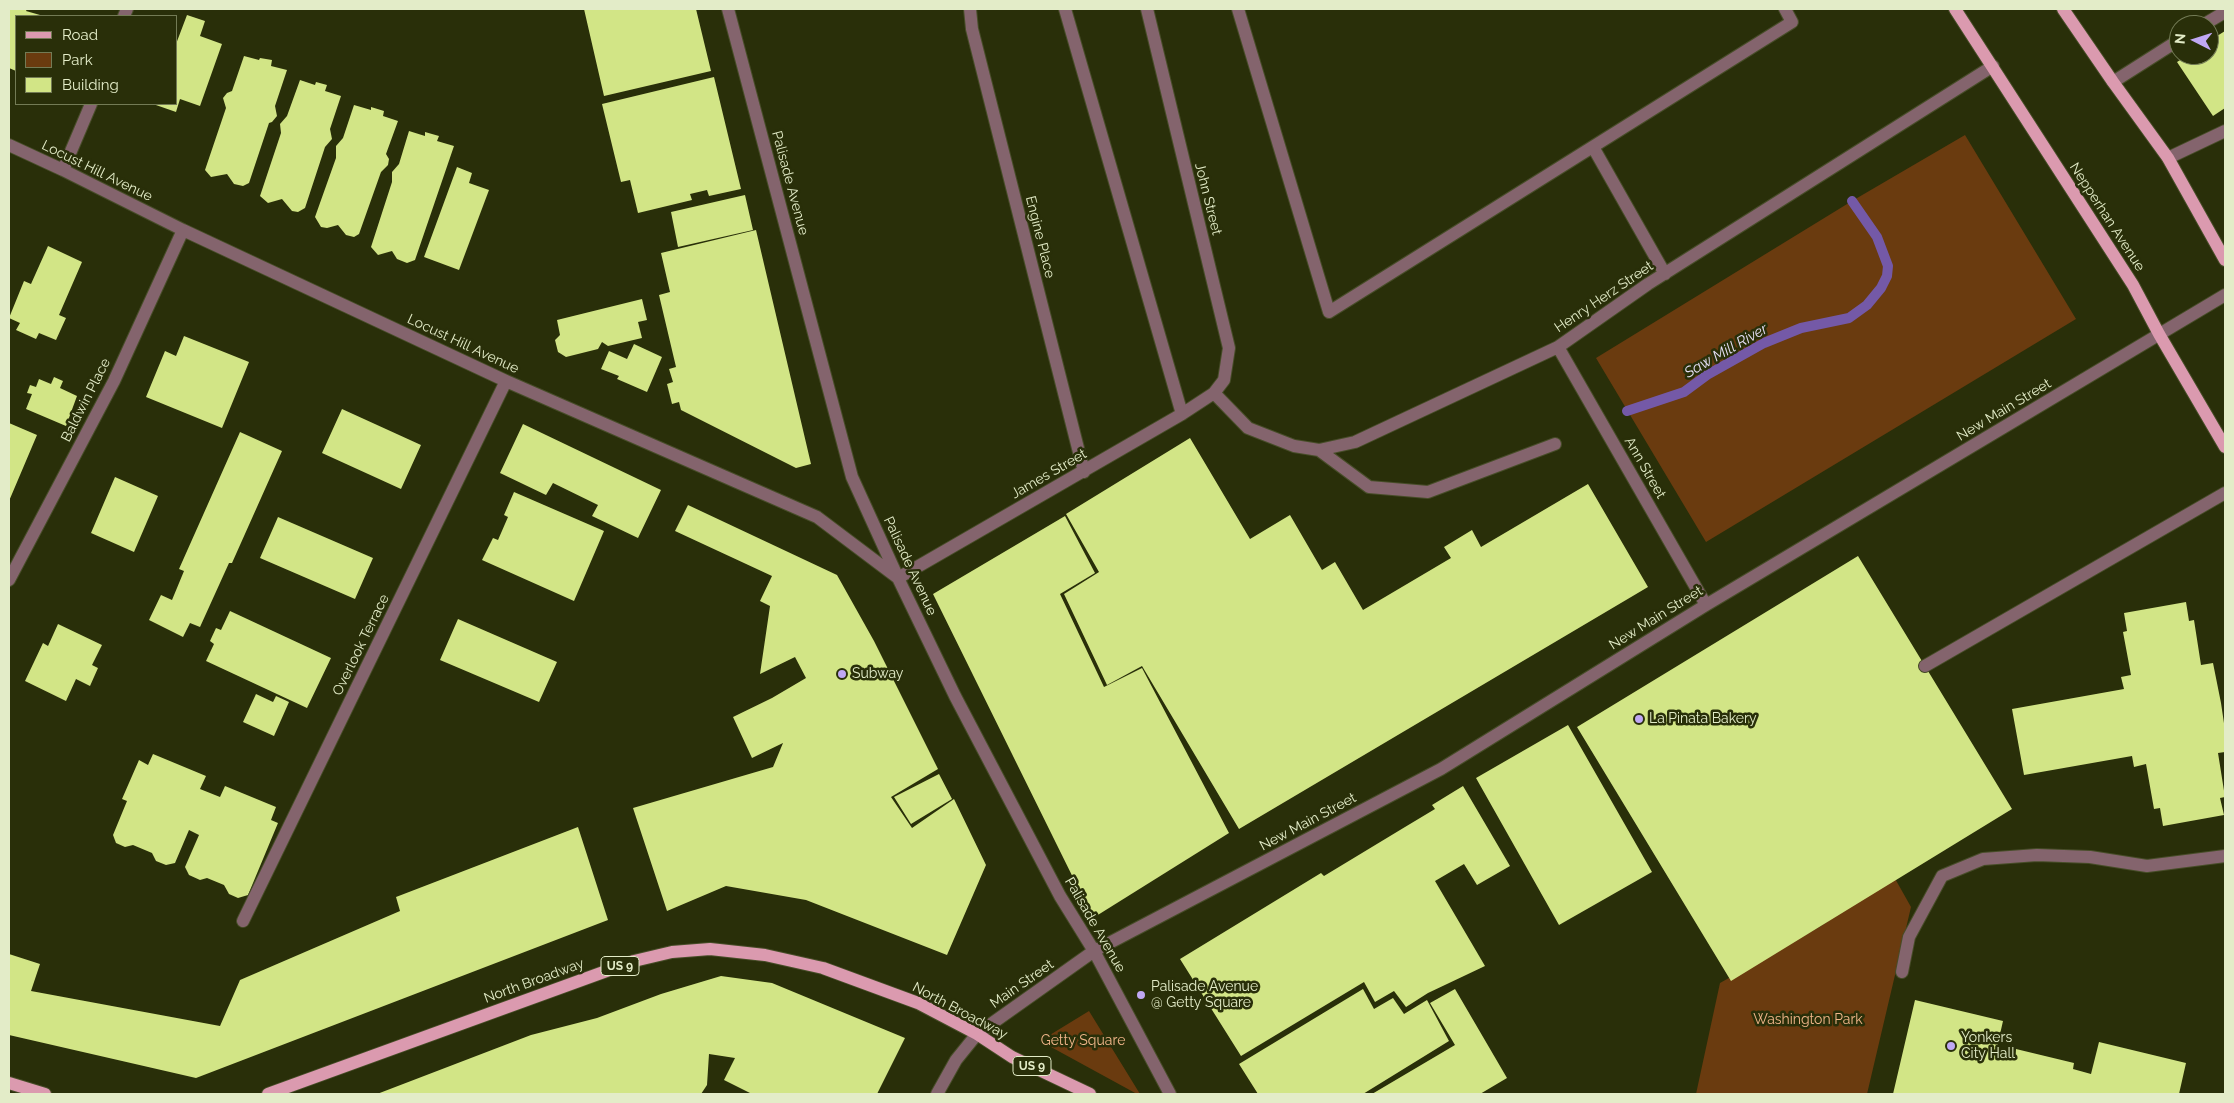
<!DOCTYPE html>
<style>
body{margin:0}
#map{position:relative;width:2234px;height:1103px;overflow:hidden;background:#292f09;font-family:Raleway,sans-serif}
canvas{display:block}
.frame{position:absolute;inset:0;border:10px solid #e3ecc8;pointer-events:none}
.legend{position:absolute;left:15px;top:15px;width:162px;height:90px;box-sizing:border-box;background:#292f09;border:1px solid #737b55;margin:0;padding:6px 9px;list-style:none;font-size:15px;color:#e3ecc8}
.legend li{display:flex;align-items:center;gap:10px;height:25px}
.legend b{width:25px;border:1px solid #737b55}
.north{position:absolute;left:2169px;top:15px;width:50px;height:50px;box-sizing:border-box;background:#292f09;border:1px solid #737b55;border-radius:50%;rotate:275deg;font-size:14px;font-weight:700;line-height:20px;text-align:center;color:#e3ecc8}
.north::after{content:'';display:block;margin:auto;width:18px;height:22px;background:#c0a8f4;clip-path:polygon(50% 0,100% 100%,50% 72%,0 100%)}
</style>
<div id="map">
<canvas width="2234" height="1103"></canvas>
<div class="frame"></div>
<ul class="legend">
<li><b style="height:6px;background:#db9aaf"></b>Road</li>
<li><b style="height:14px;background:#6a3b0f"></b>Park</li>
<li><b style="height:14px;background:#d2e586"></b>Building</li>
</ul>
<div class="north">N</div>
</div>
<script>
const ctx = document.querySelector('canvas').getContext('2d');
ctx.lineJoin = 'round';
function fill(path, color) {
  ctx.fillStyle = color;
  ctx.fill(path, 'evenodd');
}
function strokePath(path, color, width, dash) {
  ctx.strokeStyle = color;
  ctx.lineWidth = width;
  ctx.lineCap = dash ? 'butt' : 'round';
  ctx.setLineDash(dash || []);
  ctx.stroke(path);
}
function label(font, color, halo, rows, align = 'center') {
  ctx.font = font + ' Raleway,sans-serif';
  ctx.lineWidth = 5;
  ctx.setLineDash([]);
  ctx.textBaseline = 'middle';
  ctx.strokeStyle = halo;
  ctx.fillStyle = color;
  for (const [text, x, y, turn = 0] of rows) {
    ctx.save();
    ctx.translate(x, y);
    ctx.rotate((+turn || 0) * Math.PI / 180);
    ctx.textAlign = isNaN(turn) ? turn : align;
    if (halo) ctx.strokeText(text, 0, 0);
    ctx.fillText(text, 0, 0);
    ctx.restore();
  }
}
fill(new Path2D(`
 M 1965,135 L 2076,319 L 1706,542 L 1596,358 L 1852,201 Z
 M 1893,875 L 1911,907 L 1867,1094 L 1696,1094 L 1720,983 L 1821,926 Z
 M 1089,1011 L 1140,1094 L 1137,1094 L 1040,1041 Z`), '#6a3b0f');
strokePath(new Path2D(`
 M 1627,411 L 1684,392 L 1707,375 L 1764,343 L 1801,328 L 1849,318 L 1867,305 L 1881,288 L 1887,276 L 1888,266 L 1877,237 L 1852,201`), '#7459a7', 10);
fill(new Path2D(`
 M 9,9 L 27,9 L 26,11 L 40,15 L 16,16 L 16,71 L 9,68 Z
 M 584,9 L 696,9 L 711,71 L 604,96 Z
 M 187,15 L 205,21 L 200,36 L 222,44 L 200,106 L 180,99 L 176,112 L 153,104 L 176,104 L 176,44 Z
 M 2225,31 L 2225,108 L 2213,116 L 2177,62 L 2188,55 L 2209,55 L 2209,41 Z
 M 244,56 L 259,60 L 260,58 L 272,60 L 271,66 L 287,70 L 275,106 L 277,116 L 272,122 L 269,123 L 249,183 L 243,186 L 234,184 L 227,174 L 211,177 L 205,170 L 226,108 L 223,98 L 227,93 L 232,91 Z
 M 714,77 L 741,189 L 709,196 L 707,190 L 690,194 L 692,200 L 638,213 L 630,180 L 621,182 L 602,104 Z
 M 300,80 L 315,85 L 316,82 L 327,85 L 325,91 L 341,96 L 330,129 L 332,139 L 325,147 L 305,208 L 298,212 L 292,211 L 282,199 L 268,203 L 260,196 L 281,133 L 280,124 L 287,116 Z
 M 354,105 L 371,110 L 371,107 L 384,111 L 383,116 L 398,121 L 386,154 L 389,159 L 388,165 L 381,172 L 359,234 L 354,237 L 346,235 L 338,225 L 327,228 L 321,227 L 315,217 L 336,158 L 336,146 L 343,138 Z
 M 409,131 L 425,136 L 425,132 L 439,136 L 437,141 L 454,146 L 415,260 L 407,263 L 397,259 L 392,251 L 378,255 L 371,247 L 392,182 L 392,172 L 399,164 Z
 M 457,167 L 472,173 L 469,183 L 489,190 L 459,270 L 424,257 Z
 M 745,195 L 753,230 L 678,247 L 671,212 Z
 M 756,230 L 811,464 L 796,468 L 681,410 L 679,402 L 672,404 L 667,384 L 673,382 L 669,369 L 676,367 L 659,295 L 670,292 L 661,253 Z
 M 48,246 L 82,262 L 59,315 L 66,318 L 56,340 L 39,333 L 36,339 L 16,330 L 20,323 L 9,318 L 24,281 L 31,284 Z
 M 642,299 L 647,320 L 638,322 L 642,338 L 608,346 L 602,342 L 598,349 L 566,357 L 558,352 L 555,340 L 560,335 L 557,320 Z
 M 184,336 L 249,362 L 222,428 L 146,397 L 165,351 L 176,356 Z
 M 634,344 L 662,357 L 647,392 L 617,379 L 619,376 L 601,369 L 609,351 L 627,359 Z
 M 54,377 L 63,381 L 60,388 L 77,396 L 66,426 L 26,409 L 32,394 L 27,393 L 30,385 L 36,387 L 39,379 L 51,384 Z
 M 342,409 L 421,445 L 401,489 L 322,453 Z
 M 9,423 L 37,435 L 9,501 Z
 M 523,424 L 661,490 L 638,538 L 592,516 L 598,505 L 553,483 L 546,495 L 500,473 Z
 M 240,432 L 282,451 L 232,563 L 229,563 L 200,627 L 190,623 L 183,637 L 149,620 L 161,595 L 172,600 L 184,571 L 179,569 Z
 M 1190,438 L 1250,539 L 1290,515 L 1322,570 L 1335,562 L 1363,610 L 1451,558 L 1444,547 L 1472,530 L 1481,547 L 1588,484 L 1648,587 L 1239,829 L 1142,666 L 1107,685 L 1064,594 L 1099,572 L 1066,514 Z
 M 115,477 L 158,496 L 134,552 L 91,533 Z
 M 514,492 L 604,531 L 574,601 L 482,560 L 493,538 L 498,540 L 508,517 L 504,515 Z
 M 688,505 L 837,575 L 874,641 L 938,769 L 891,797 L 912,828 L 954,799 L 986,865 L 947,955 L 806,900 L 726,886 L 667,911 L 633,808 L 773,767 L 783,743 L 752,758 L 733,717 L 772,698 L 806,678 L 795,657 L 760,674 L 770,606 L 760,601 L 772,576 L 675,531 Z
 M 1065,516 L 1095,573 L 1060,594 L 1104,687 L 1142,668 L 1229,833 L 1093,918 L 933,594 Z
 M 278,517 L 373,558 L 355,599 L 260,558 Z
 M 1858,556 L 2012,809 L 1731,981 L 1577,727 Z
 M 2186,602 L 2189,621 L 2194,620 L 2201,665 L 2213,663 L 2221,703 L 2225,730 L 2225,752 L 2218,753 L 2225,797 L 2220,798 L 2224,815 L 2163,826 L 2160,808 L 2154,809 L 2146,764 L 2134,767 L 2132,756 L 2024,775 L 2012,709 L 2124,689 L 2121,677 L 2131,675 L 2123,632 L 2127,631 L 2124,613 Z
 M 230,611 L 331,658 L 307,708 L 206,661 L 214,644 L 210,641 L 216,628 L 221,630 Z
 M 458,619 L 557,662 L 539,702 L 440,660 Z
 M 58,624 L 102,645 L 92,665 L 98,668 L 90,686 L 76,679 L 66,701 L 25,681 L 43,643 L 48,646 Z
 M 256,694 L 273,702 L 276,696 L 289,702 L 274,736 L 243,722 Z
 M 1568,725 L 1652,872 L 1559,925 L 1476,778 Z
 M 153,754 L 206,776 L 200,789 L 220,797 L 225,786 L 276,807 L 271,820 L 278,823 L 248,895 L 238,898 L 229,894 L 224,885 L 207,878 L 200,880 L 189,875 L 185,867 L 199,835 L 189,830 L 175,863 L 166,865 L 156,861 L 152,853 L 133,845 L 125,847 L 116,843 L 113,835 L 127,801 L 122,799 L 139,760 L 148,765 Z
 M 939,774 L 952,799 L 911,824 L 894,797 Z
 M 1463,786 L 1510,866 L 1477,885 L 1464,864 L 1435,881 L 1485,966 L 1428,993 L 1406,1007 L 1394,991 L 1375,1002 L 1364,982 L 1241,1056 L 1180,959 L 1321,873 L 1324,876 L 1405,827 L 1435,809 L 1432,805 Z
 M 578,827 L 608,920 L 196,1078 L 9,1035 L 9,954 L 40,964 L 31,991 L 220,1026 L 240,980 L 400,911 L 396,897 Z
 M 721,976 L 772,983 L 905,1038 L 877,1094 L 752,1094 L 724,1080 L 735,1058 L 709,1054 L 707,1085 L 701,1094 L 377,1094 L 531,1035 L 597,1018 L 661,994 Z
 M 1363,989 L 1374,1009 L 1393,998 L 1404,1014 L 1427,1000 L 1449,1041 L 1363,1094 L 1258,1094 L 1239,1064 Z
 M 1455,989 L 1507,1078 L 1480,1094 L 1372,1094 L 1455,1045 L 1430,1003 Z
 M 1915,1000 L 2003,1021 L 1996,1052 L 2014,1057 L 2016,1049 L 2074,1063 L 2073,1069 L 2091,1074 L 2099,1042 L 2186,1063 L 2179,1094 L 1893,1094 Z`), '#d2e586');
const minor = new Path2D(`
 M 728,9 L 852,477 L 898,578 L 955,696 L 1060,896 L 1094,951 L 1170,1094
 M 970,9 L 972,29 L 1084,472
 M 1065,9 L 1182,414
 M 1238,9 L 1329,312 L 1792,22 L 1785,9
 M 124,16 L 127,9
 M 2203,25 L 2225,12
 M 2113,82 L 2179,40
 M 9,145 L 63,170 L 183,230 L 506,381 L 817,517 L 898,578 L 1182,414 L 1214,393 L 1224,380 L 1229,348 L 1147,9
 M 1593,147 L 1665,274
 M 2168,158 L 2225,131
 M 63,170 L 91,104
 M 1558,347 L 1706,605
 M 1214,393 L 1248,428 L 1294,446 L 1319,450 L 1355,442 L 1558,347 L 1648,284 L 1993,66
 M 1319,450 L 1369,487 L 1428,492 L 1555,444
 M 9,580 L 114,381 L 183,230
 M 1925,666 L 2225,493
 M 243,921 L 506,381
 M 1902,972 L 1909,937 L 1942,876 L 1983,859 L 2037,855 L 2090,857 L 2147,866 L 2225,856
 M 937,1094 L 956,1060 L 977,1034 L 1094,951 L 1441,769 L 1706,605 L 2225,295`);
const major = new Path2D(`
 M 1955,9 L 2133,285 L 2159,334 L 2225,447
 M 2063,9 L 2113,82 L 2168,158 L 2225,260
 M 9,1083 L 45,1094
 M 268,1094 L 634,961 L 672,952 L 710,949 L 765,955 L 823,968 L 918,1003 L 977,1034 L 1012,1057 L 1090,1094`);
strokePath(minor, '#474d28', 14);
strokePath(major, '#474d28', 14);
strokePath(minor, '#84646d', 12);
strokePath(major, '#db9aaf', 12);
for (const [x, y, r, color] of [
 [842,674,5,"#c0a8f4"],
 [1639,719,5,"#c0a8f4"],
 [1141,995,5,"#c0a8f4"],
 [1951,1046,5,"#c0a8f4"]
]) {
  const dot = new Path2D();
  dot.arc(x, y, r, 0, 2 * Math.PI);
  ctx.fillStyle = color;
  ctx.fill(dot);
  strokePath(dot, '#292f09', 2);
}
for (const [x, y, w] of [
 [620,966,38],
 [1032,1066,38]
]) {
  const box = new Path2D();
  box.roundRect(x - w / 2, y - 9.5, w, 19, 4);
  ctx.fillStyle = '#292f09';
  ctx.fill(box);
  strokePath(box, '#e3ecc8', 1);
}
label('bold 12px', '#e3ecc8', null, [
 ["US 9",620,966],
 ["US 9",1032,1066]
]);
label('14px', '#e3ecc8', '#292f09', [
 ["Locust Hill Avenue",97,171,26],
 ["Palisade Avenue",790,183,75],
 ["John Street",1208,199,76],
 ["Nepperhan Avenue",2107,217,57],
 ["Engine Place",1040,237,76],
 ["Henry Herz Street",1604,297,-34],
 ["Locust Hill Avenue",463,344,25],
 ["Baldwin Place",86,400,-63],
 ["New Main Street",2004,410,-31],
 ["Ann Street",1645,468,60],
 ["James Street",1049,474,-30],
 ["Palisade Avenue",910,566,65],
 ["New Main Street",1656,618,-32],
 ["Overlook Terrace",361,645,-64],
 ["New Main Street",1308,822,-28],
 ["Palisade Avenue",1095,925,60],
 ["North Broadway",534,981,-20],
 ["Main Street",1022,984,-35],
 ["North Broadway",960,1011,28]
]);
label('14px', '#e3ecc8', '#292f09', [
 ["Subway",852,674],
 ["La Pinata Bakery",1649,719],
 ["Palisade Avenue",1151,987],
 ["@ Getty Square",1151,1003],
 ["Yonkers",1961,1038],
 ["City Hall",1961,1054]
], 'left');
label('14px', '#f2b78b', '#292f09', [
 ["Washington Park",1808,1020],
 ["Getty Square",1083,1041]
]);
label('italic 15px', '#e5dff5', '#292f09', [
 ["Saw Mill River",1726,351,-30]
]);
</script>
